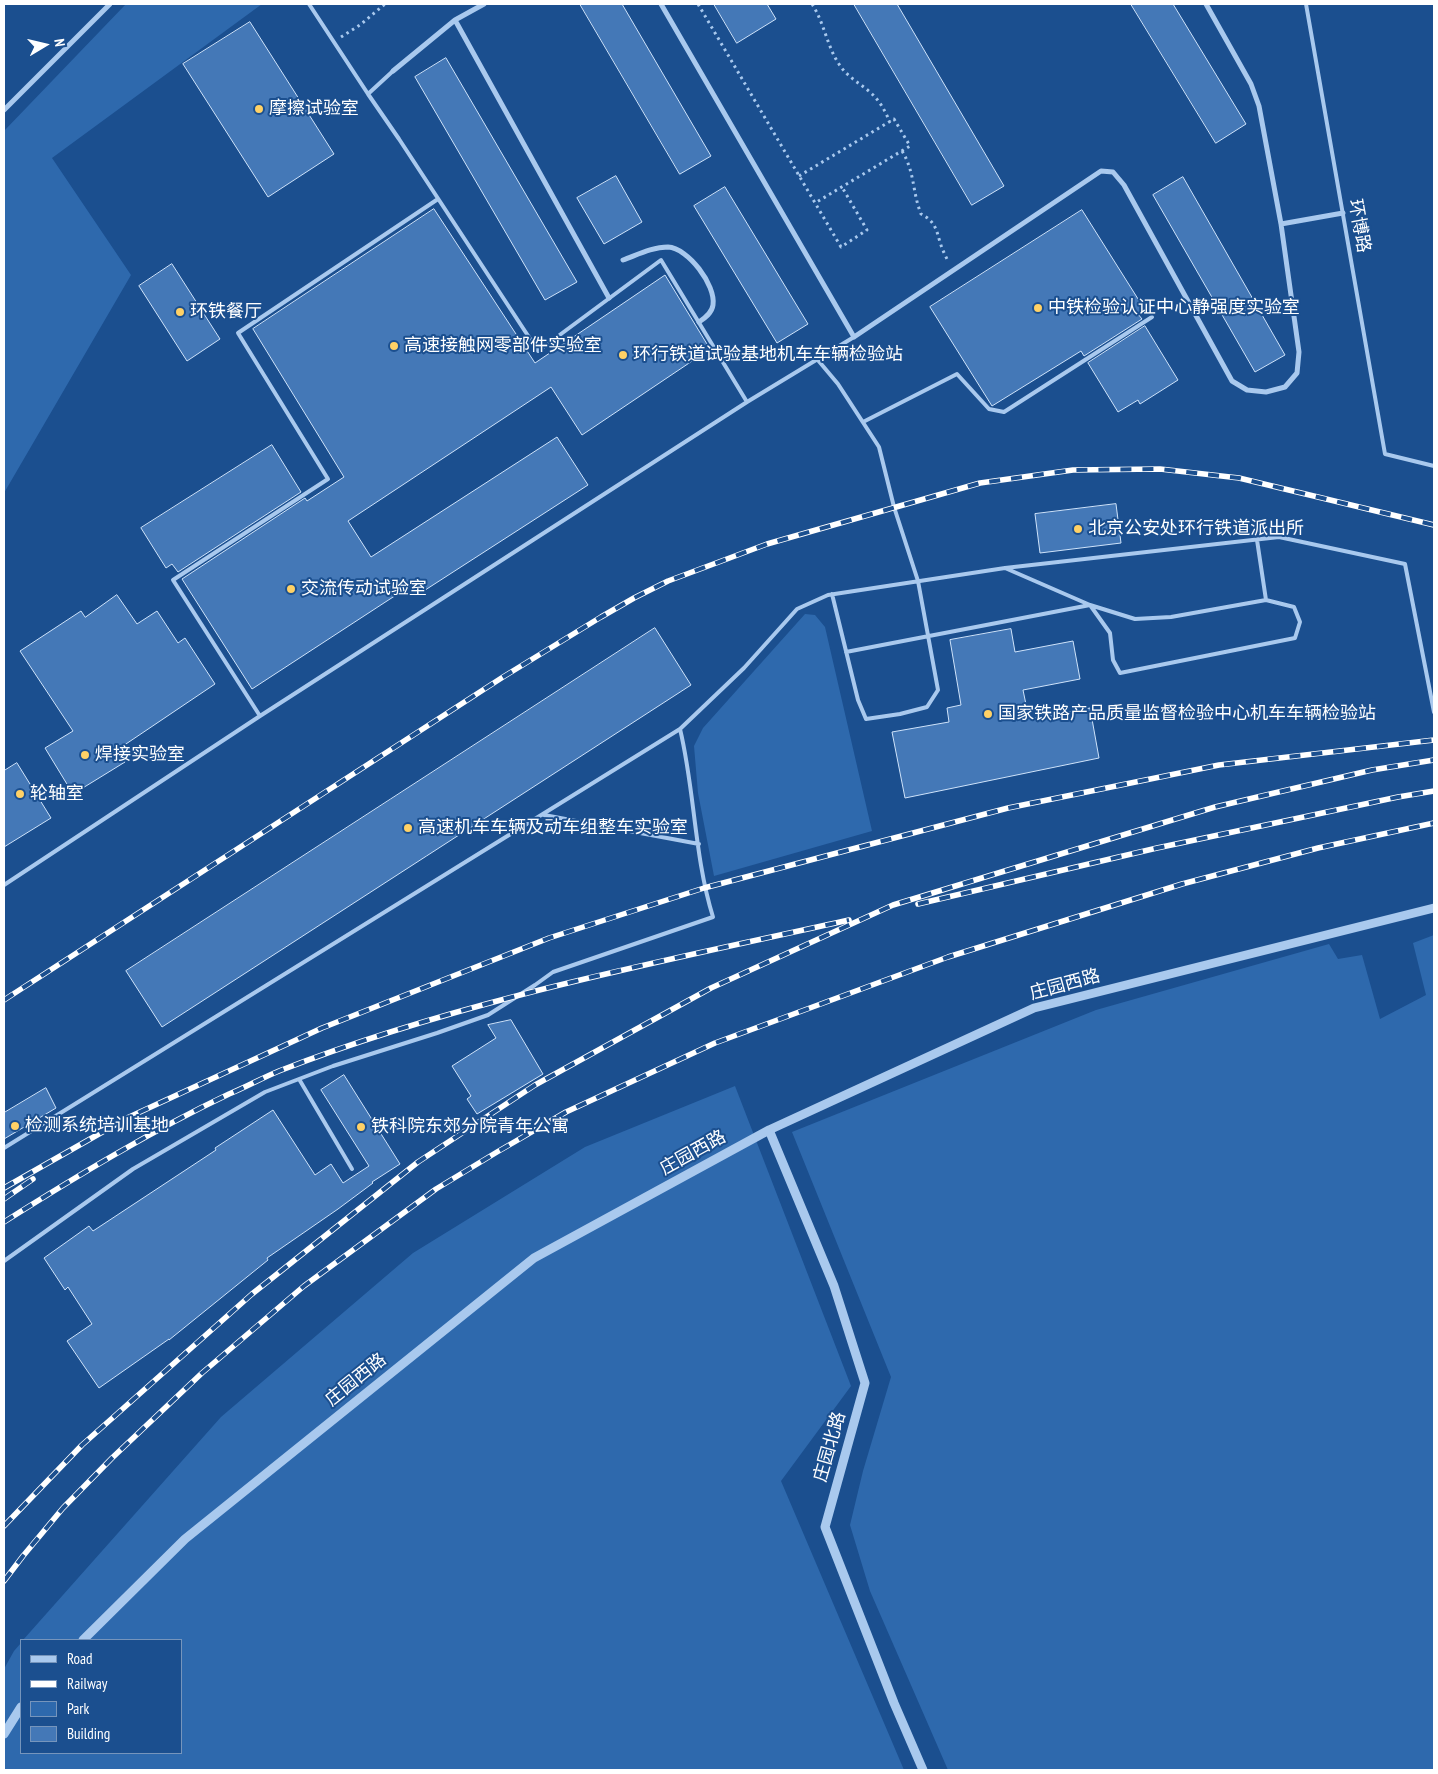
<!DOCTYPE html>
<meta charset="utf-8">
<style>
body{margin:0}
#map{position:relative;width:1438px;height:1774px;overflow:hidden;background:#1b4f8f;font-family:"PT Sans Narrow",sans-serif}
canvas{display:block}
.frame{position:absolute;inset:0;border:5px solid #fff;pointer-events:none}
.legend{position:absolute;left:20px;top:1639px;width:162px;height:115px;box-sizing:border-box;background:#1b4f8f;border:1px solid #7695bc;margin:0;padding:6px 9px;list-style:none;font-size:15px;color:#fff}
.legend li{display:flex;align-items:center;gap:10px;height:25px}
.legend b{width:25px;border:1px solid #7695bc}
.north{position:absolute;left:20px;top:20px;width:50px;height:50px;-webkit-text-stroke:4px #1b4f8f;paint-order:stroke;rotate:81deg;font-size:14px;font-weight:700;line-height:20px;text-align:center;color:#fff}
.north::after{content:'';display:block;margin:auto;width:18px;height:22px;background:#fff;clip-path:polygon(50% 0,100% 100%,50% 72%,0 100%)}
</style>
<div id="map">
<canvas width="1438" height="1774"></canvas>
<div class="frame"></div>
<ul class="legend">
<li><b style="height:6px;background:#a9c9ee"></b>Road</li>
<li><b style="height:6px;background:#fff"></b>Railway</li>
<li><b style="height:14px;background:#2e69ad"></b>Park</li>
<li><b style="height:14px;background:#4478b7"></b>Building</li>
</ul>
<div class="north">N</div>
</div>
<script>
const ctx = document.querySelector('canvas').getContext('2d');
ctx.lineJoin = 'round';
function fill(path, color) {
  ctx.fillStyle = color;
  ctx.fill(path, 'evenodd');
}
function strokePath(path, color, width, dash) {
  ctx.strokeStyle = color;
  ctx.lineWidth = width;
  ctx.lineCap = dash ? 'butt' : 'round';
  ctx.setLineDash(dash || []);
  ctx.stroke(path);
}
function label(font, color, halo, rows, align = 'center') {
  ctx.font = font + ' "PT Sans Narrow","Noto Sans SC",sans-serif';
  ctx.lineWidth = 4;
  ctx.setLineDash([]);
  ctx.textBaseline = 'middle';
  ctx.strokeStyle = halo;
  ctx.fillStyle = color;
  for (const [text, x, y, turn = 0] of rows) {
    ctx.save();
    ctx.translate(x, y);
    ctx.rotate((+turn || 0) * Math.PI / 180);
    ctx.textAlign = isNaN(turn) ? turn : align;
    if (halo) ctx.strokeText(text, 0, 0);
    ctx.fillText(text, 0, 0);
    ctx.restore();
  }
}
fill(new Path2D(`
 M 126,4 L 262,4 L 52,158 L 131,275 L 4,493 L 4,131 Z
 M 805,614 L 815,615 L 825,627 L 872,831 L 714,876 L 698,793 L 694,746 L 703,728 Z
 M 1434,935 L 1434,1770 L 948,1770 L 870,1591 L 850,1525 L 863,1471 L 891,1377 L 792,1132 L 1096,1010 L 1329,944 L 1338,959 L 1362,955 L 1380,1019 L 1426,995 L 1413,943 Z
 M 735,1086 L 851,1386 L 781,1481 L 904,1770 L 4,1770 L 4,1669 L 14,1651 L 21,1643 L 21,1753 L 181,1753 L 181,1640 L 23,1640 L 221,1417 L 413,1253 L 585,1147 Z`), '#2e69ad');
const building = new Path2D(`
 M 580,4 L 622,4 L 711,156 L 680,174 Z
 M 714,4 L 767,4 L 776,19 L 737,43 Z
 M 854,4 L 897,4 L 1004,186 L 972,205 Z
 M 1131,4 L 1173,4 L 1246,124 L 1216,143 Z
 M 250,22 L 334,154 L 268,197 L 183,64 Z
 M 446,58 L 577,282 L 545,300 L 415,77 Z
 M 616,176 L 642,222 L 604,244 L 577,198 Z
 M 1183,177 L 1285,355 L 1255,372 L 1153,195 Z
 M 725,187 L 808,324 L 777,343 L 694,206 Z
 M 434,209 L 535,363 L 665,275 L 710,349 L 582,435 L 551,387 L 348,521 L 371,557 L 557,437 L 588,485 L 419,594 L 413,584 L 252,689 L 182,579 L 305,498 L 307,501 L 344,477 L 253,329 Z
 M 1082,210 L 1145,310 L 1138,314 L 1142,319 L 1084,356 L 1081,351 L 992,406 L 930,307 Z
 M 172,264 L 220,339 L 187,361 L 139,286 Z
 M 1145,326 L 1178,380 L 1140,404 L 1138,400 L 1118,412 L 1088,363 Z
 M 272,445 L 301,492 L 178,572 L 172,564 L 166,568 L 141,528 Z
 M 1116,504 L 1121,543 L 1040,553 L 1035,514 Z
 M 117,595 L 137,624 L 157,611 L 178,643 L 185,638 L 215,684 L 117,750 L 125,762 L 73,794 L 45,748 L 73,731 L 20,651 L 81,611 L 85,617 Z
 M 655,628 L 691,685 L 162,1027 L 126,971 Z
 M 1011,629 L 1015,652 L 1073,641 L 1080,679 L 1023,690 L 1029,719 L 1090,708 L 1099,758 L 905,798 L 892,732 L 949,722 L 947,708 L 961,705 L 950,640 Z
 M 17,763 L 51,818 L 4,847 L 4,771 Z
 M 511,1020 L 543,1074 L 477,1114 L 467,1099 L 471,1096 L 452,1066 L 496,1038 L 488,1025 Z
 M 344,1075 L 400,1164 L 372,1182 L 373,1183 L 338,1209 L 267,1258 L 268,1260 L 169,1340 L 169,1339 L 99,1388 L 67,1341 L 92,1324 L 68,1287 L 65,1290 L 44,1258 L 89,1226 L 93,1231 L 216,1150 L 215,1148 L 273,1110 L 315,1175 L 331,1164 L 343,1183 L 369,1166 L 321,1090 Z
 M 46,1088 L 56,1108 L 4,1139 L 4,1113 Z`);
fill(building, '#4478b7');
strokePath(building, '#cfe3fa', 1);
strokePath(new Path2D(`
 M 698,4 L 841,247 L 867,230 L 842,187
 M 812,4 C 825,24 827,48 841,67 C 849,78 861,84 871,93 C 880,101 885,111 890,122
 M 341,37 L 360,25 L 385,4
 M 902,151 C 915,172 912,191 921,214 C 935,221 936,229 940,242 C 942,249 945,255 948,261
 M 799,176 L 894,119 L 910,146 L 815,203`), '#a9c9ee', 3, [2.5, 4]);
strokePath(new Path2D(`
 M 309,4 L 368,94
 M 1306,4 L 1385,454 L 1434,466
 M 393,71 L 368,94 L 399,139 L 538,351 L 661,260 L 747,402
 M 817,359 L 838,384 L 879,447 L 894,507 L 918,581 L 938,690 L 927,707 L 900,714 L 866,719 L 858,700 L 832,594
 M 863,422 L 957,374 L 989,409 L 1004,412 L 1152,317
 M 1257,540 L 1266,600
 M 846,652 L 1090,605 L 1135,619 L 1171,617 L 1266,600 L 1294,607 L 1300,622 L 1295,638 L 1120,673 L 1113,660 L 1110,633 L 1090,605 L 1005,568
 M 260,716 L 173,580 L 328,479 L 238,333 L 438,199
 M 544,815 L 699,844
 M 4,885 L 260,716 L 747,402 L 854,337
 M 299,1079 L 352,1169
 M 4,1148 L 680,729
 M 4,1261 L 133,1169 L 265,1092 L 333,1066 L 437,1033 L 488,1015 L 535,985 L 553,972 L 713,917 C 694,856 695,791 680,729 L 744,668 L 797,609 L 828,595 L 1005,568 L 1279,537 L 1405,564 L 1434,712`), '#a9c9ee', 4);
strokePath(new Path2D(`
 M 661,4 L 854,337 L 1101,171 L 1113,172 L 1124,185 L 1232,381 L 1247,390 L 1266,392 L 1285,387 L 1297,373 L 1299,352 L 1281,224 L 1259,106 L 1251,84 L 1206,4
 M 455,20 L 609,298
 M 393,71 L 455,20 L 484,4
 M 4,110 L 110,4
 M 1281,224 L 1343,213
 M 623,260 C 637,255 652,247 668,247 C 688,248 716,285 713,305 C 712,313 705,318 699,322`), '#a9c9ee', 5);
strokePath(new Path2D(`
 M 769,1130 L 834,1286 L 865,1383 L 825,1527 L 894,1703 L 923,1770
 M 83,1640 L 185,1539 L 534,1258 L 769,1130 L 1034,1008 L 1434,908
 M 4,1734 L 21,1707`), '#a9c9ee', 9);
const rail = new Path2D(`
 M 918,904 L 1157,848 L 1398,797 L 1434,791
 M 4,1000 L 503,677 L 601,617 L 634,598 L 668,581 L 767,544 L 980,483 L 1073,470 L 1160,469 L 1239,478 L 1434,525
 M 4,1188 L 127,1118 L 322,1028 L 549,938 L 704,888 L 1008,808 L 1219,765 L 1434,740
 M 4,1199 L 33,1179
 M 4,1222 C 77,1176 151,1131 229,1094 C 246,1087 262,1078 279,1071 C 461,1000 659,962 849,920
 M 4,1526 L 82,1445 L 252,1294 L 418,1162 L 535,1085 L 711,988 L 893,905 L 1215,807 L 1372,770 L 1434,760
 M 4,1581 L 23,1556 L 63,1508 L 112,1458 L 202,1373 L 304,1286 L 436,1189 L 497,1152 L 566,1112 L 715,1043 L 948,957 L 1182,884 L 1318,848 L 1434,823`);
strokePath(rail, '#fff', 5.5);
strokePath(rail, '#1b4f8f', 4, [11]);
for (const [x, y, r, color] of [
 [259,109,5,"#ffd166"],
 [1038,308,5,"#ffd166"],
 [180,312,5,"#ffd166"],
 [394,346,5,"#ffd166"],
 [623,355,5,"#ffd166"],
 [1078,529,5,"#ffd166"],
 [291,589,5,"#ffd166"],
 [988,714,5,"#ffd166"],
 [85,755,5,"#ffd166"],
 [20,794,5,"#ffd166"],
 [408,828,5,"#ffd166"],
 [15,1126,5,"#ffd166"],
 [361,1127,5,"#ffd166"]
]) {
  const dot = new Path2D();
  dot.arc(x, y, r, 0, 2 * Math.PI);
  ctx.fillStyle = color;
  ctx.fill(dot);
  strokePath(dot, '#1b4f8f', 2);
}
label('18px', '#fff', '#1b4f8f', [
 ["摩擦试验室",269,109],
 ["中铁检验认证中心静强度实验室",1048,308],
 ["环铁餐厅",190,312],
 ["高速接触网零部件实验室",404,346],
 ["环行铁道试验基地机车车辆检验站",633,355],
 ["北京公安处环行铁道派出所",1088,529],
 ["交流传动试验室",301,589],
 ["国家铁路产品质量监督检验中心机车车辆检验站",998,714],
 ["焊接实验室",95,755],
 ["轮轴室",30,794],
 ["高速机车车辆及动车组整车实验室",418,828],
 ["检测系统培训基地",25,1126],
 ["铁科院东郊分院青年公寓",371,1127]
], 'left');
label('18px', '#fff', '#1b4f8f', [
 ["环博路",1359,226,80],
 ["庄园西路",1065,985,-15],
 ["庄园西路",693,1153,-29],
 ["庄园西路",356,1380,-39],
 ["庄园北路",830,1447,-74]
]);
</script>
